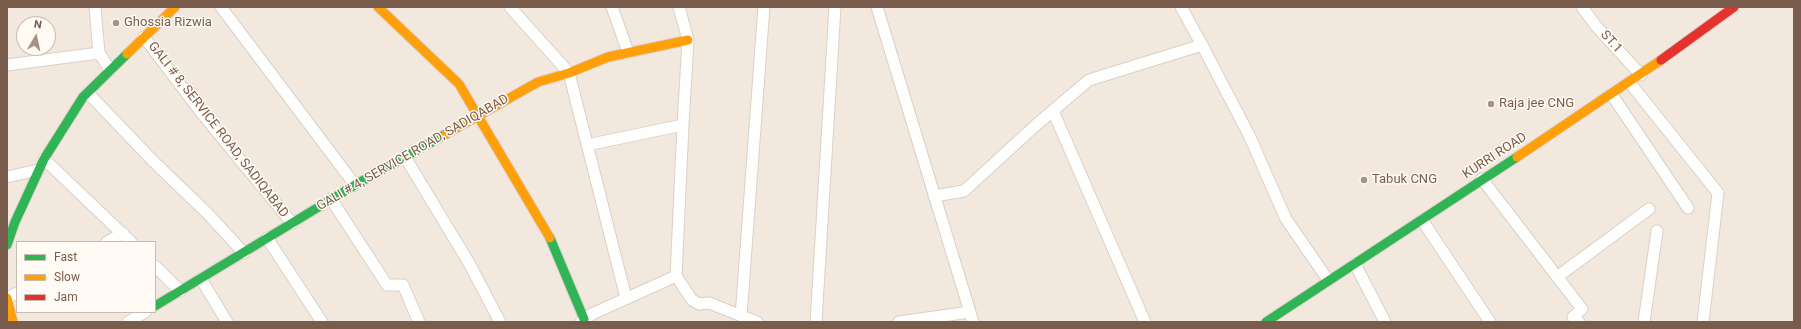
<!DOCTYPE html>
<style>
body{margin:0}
#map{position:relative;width:1801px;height:329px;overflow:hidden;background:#f9f5f0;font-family:Roboto,sans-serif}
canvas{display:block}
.frame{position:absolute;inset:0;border:8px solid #7a5c4d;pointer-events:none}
.legend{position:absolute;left:16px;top:241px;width:140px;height:72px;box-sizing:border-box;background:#fffaf3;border:1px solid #cabbb1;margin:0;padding:5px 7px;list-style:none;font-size:12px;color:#7a5c4d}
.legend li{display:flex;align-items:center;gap:8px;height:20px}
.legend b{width:20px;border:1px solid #cabbb1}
.north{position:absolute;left:16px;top:16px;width:40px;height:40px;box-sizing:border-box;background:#fffaf3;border:1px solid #cabbb1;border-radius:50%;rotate:9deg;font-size:11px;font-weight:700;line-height:16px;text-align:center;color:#7a5c4d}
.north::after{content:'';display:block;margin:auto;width:14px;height:18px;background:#a69286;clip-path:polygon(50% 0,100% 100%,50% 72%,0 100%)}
</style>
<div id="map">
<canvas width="1801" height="329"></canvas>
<div class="frame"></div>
<ul class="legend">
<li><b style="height:5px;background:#30b455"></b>Fast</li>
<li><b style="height:5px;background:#ff9f0a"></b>Slow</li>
<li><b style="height:5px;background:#e5322d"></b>Jam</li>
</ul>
<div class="north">N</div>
</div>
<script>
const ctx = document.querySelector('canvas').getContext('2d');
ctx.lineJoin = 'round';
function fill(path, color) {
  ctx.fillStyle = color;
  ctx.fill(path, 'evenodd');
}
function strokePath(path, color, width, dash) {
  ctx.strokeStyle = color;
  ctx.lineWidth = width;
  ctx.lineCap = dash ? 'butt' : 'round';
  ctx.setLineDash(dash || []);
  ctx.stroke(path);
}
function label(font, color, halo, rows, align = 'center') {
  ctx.font = font + ' Roboto,sans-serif';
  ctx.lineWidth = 3;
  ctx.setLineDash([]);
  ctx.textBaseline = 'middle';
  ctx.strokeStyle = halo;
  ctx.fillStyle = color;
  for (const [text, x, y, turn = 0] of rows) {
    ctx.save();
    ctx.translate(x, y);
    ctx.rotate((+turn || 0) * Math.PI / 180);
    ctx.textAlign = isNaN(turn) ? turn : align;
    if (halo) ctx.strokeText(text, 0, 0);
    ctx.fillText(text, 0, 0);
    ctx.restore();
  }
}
fill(new Path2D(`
 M 7,7 L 1794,7 L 1794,322 L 7,322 ZM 24,24 L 48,24 L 48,48 L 24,48 ZM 17,242 L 155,242 L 155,312 L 17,312 Z`), '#f2e8de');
const street = new Path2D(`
 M 95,7 L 99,53 L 110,70
 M 221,7 L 355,185
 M 510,7 L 569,73 L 626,298
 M 612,7 L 628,52
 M 679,7 L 688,40 L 683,125 L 676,276 L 692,300 L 699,304 L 709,303 L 757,322
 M 877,7 L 973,322
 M 1181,7 L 1202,45 L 1249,135 L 1286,219 L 1328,280
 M 1582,7 L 1596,26 L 1641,75
 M 144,37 L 200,111 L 292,223
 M 7,65 L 99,53
 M 1630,83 L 1718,193 L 1703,322
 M 88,93 L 153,161 L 207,213 L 244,253
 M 1612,95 L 1688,208
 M 1053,111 L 1145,322
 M 587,145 L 683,125
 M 405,157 L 469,263 L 500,322
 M 44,159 L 131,242
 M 7,177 L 38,170
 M 1482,179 L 1582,309 L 1573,317 L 1579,322
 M 934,196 L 964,191 L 1036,125 L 1089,80 L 1202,45
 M 331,199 L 387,285 L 403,285 L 419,322
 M 1422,220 L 1490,322
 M 267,238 L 322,322
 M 107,242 L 123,233
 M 1355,264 L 1385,322
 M 155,266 L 180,291
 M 1557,277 L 1649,209
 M 201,279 L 227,322
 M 7,298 L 17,293
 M 741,316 L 764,7
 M 128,322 L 145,312
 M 581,322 L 592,314 L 676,276
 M 816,322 L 835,7
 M 899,322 L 970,312
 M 1644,322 L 1657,231`);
const fast = new Path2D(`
 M 550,238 L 584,319
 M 7,245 L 15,222 L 44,159 L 83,97 L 127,54
 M 155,306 L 355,185 L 446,134
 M 1266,322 L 1517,157`);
const slow = new Path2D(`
 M 378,7 L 459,84 L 550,238
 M 127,54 L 175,7
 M 446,134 L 538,82 L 569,73 L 608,57 L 688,40
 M 1517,157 L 1661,60
 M 7,298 L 13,322`);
const jam = new Path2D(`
 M 1661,60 L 1734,7`);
strokePath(street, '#d7d1cb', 13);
strokePath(fast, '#d9d2cb', 11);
strokePath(slow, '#d9d2cb', 11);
strokePath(jam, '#d9d2cb', 11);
strokePath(street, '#fefefd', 11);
strokePath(fast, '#30b455', 9);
strokePath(slow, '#ff9f0a', 9);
strokePath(jam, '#e5322d', 9);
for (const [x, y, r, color] of [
 [116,23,4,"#a69286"],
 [1491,104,4,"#a69286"],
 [1364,180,4,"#a69286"]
]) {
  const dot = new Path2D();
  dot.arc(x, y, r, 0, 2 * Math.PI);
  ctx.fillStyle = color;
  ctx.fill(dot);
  strokePath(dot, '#fffaf3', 1.5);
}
label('13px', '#7a5c4d', '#fffaf3', [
 ["Ghossia Rizwia",124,23],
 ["Raja jee CNG",1499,104],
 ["Tabuk CNG",1372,180]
], 'left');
label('13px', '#7a5c4d', '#fffaf3', [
 ["ST.1",1611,42,48],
 ["GALI # 8, SERVICE ROAD, SADIQABAD",218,130,52],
 ["GALI # 4, SERVICE ROAD, SADIQABAD",413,153,-30],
 ["KURRI ROAD",1495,156,-33]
]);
</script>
